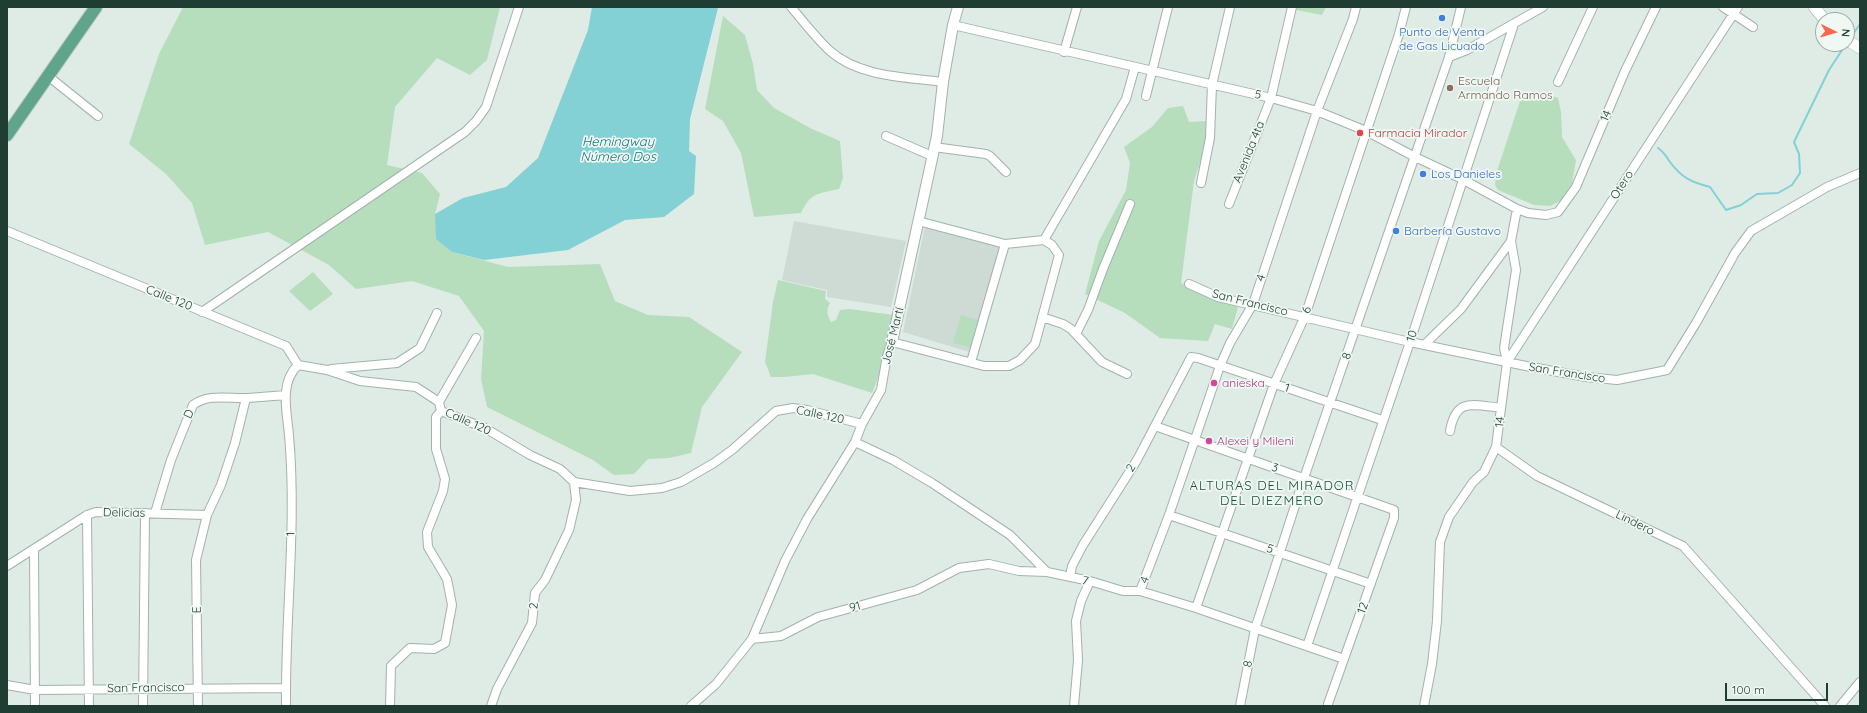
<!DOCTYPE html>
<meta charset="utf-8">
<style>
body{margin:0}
#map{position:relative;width:1867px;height:713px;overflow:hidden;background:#dfebe5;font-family:Quicksand,sans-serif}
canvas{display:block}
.frame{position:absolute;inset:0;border:8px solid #1f3d32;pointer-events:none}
.north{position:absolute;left:1815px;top:12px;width:40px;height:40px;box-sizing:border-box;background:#f0f8f3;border:1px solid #9cada6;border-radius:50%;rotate:95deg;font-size:11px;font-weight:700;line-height:16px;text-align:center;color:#1f3d32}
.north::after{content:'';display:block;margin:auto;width:14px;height:18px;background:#fb684e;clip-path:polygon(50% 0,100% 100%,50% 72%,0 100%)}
.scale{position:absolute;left:1725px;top:683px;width:103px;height:18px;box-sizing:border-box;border:2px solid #1f3d32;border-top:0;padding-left:5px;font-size:12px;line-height:14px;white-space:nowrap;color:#1f3d32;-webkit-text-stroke:3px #f0f8f3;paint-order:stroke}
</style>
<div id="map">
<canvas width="1867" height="713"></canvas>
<div class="frame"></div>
<div class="north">N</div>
<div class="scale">100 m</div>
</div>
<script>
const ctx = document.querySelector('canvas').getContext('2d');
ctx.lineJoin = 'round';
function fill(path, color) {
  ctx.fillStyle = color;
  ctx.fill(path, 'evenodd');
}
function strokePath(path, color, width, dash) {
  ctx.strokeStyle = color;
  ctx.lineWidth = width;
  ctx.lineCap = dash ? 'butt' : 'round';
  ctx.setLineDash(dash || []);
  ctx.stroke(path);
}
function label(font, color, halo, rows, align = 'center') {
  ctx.font = font + ' Quicksand,sans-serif';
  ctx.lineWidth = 3.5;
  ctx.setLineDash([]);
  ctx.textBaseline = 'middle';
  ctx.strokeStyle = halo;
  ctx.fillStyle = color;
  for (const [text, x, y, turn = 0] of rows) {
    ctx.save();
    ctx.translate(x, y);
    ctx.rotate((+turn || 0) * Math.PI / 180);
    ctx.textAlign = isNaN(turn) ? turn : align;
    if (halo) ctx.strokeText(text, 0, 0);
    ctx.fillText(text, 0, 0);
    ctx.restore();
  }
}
fill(new Path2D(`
 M 794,221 L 906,241 L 891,307 L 827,297 L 827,290 L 782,280 Z
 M 925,226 L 1002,245 L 973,353 L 903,332 Z`), '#cddbd4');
fill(new Path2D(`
 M 183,7 L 500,7 L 487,60 L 470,75 L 437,58 L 395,107 L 387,165 L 422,173 L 440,194 L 435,214 L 452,252 L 508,267 L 600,264 L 615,301 L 648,315 L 689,317 L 742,352 L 702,407 L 691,453 L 669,458 L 648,459 L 634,474 L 614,475 L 593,460 L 487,407 L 481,379 L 484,331 L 459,296 L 412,281 L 356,289 L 329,265 L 268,232 L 205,245 L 192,203 L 166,174 L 129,144 L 159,54 Z
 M 1297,7 L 1326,7 L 1322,15 L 1296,10 Z
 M 723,16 L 745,35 L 753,64 L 757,90 L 774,108 L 812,129 L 840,141 L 843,178 L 839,189 C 818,194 811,192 801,213 L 754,217 L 741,153 L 723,121 L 705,109 Z
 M 1533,91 L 1546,93 L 1558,98 L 1561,112 L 1562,137 L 1576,160 L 1572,184 L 1560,201 L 1550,206 L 1534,205 L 1498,190 L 1495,185 L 1497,171 L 1522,95 Z
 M 1183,106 L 1189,122 L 1206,121 L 1206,144 L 1194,181 L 1181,283 L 1238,307 L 1232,329 L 1215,324 L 1208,341 L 1160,338 L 1125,313 L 1085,294 L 1099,241 L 1126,190 L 1130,163 L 1124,147 L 1152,127 L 1168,108 Z
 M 313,272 L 333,294 L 310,311 L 289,291 Z
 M 778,280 L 826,291 L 825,299 L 830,303 C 826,310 827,315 831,322 L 836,320 L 840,310 L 850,309 L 893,315 L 887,356 L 872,393 L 813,374 L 784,377 L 771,377 L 765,362 L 773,302 Z
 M 961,315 L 979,320 L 972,348 L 953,343 Z`), '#b6debd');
fill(new Path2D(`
 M 592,7 L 718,8 L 690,119 L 689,151 L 696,156 L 694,194 L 664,217 L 625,220 L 568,250 L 484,260 L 452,252 L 436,239 L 435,214 L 463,198 L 506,187 L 538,158 L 588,30 Z`), '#83d0d5');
strokePath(new Path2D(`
 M 1851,37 L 1860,24
 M 1658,148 C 1664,152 1666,156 1670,162 C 1682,178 1691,182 1710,187 L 1726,210 L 1741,205 L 1757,194 L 1778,193 L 1792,185 L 1800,173 L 1799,154 L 1794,142 L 1829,70 L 1846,44`), '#83d0d5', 2);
const minor = new Path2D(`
 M 791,7 C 804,22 816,38 830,51 C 859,77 906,77 943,82
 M 1723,7 L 1753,27
 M 953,25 L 1271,98 L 1317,111 L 1366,131 L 1415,157 L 1462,179 L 1517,209 L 1528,213 L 1546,215 L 1558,212 L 1576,187 L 1625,71 L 1656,7
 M 1064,52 L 1077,7
 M 1449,57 L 1467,50 L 1543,7
 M 48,76 L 98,116
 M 1558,82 L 1593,7
 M 1146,96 L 1168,7
 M 886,136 L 932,156
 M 934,147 L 986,154 L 990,156 L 1006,172
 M 1201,183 L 1210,138 L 1212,85 L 1230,7
 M 1229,204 L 1271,98 L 1292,7
 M 7,231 L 286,346 L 298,365 L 327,370 L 360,381 L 416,387 L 439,402 L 441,411 L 485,428 L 530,455 L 560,469 L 574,482 L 630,491 L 662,488 L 681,482 L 714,463 L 732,450 L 776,411 L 793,408 L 807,410 L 862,424
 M 1044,240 L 1126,99 L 1135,67
 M 1189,284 L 1218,297 L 1410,342 L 1526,366 L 1586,377 L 1617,380 L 1667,370 L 1696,323 L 1735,253 L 1751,231 L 1827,187 L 1860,173
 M 202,312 L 465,132 L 476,121 L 486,107 L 519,7
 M 1042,317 L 1063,324 L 1071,329 L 1102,362 L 1127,374
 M 1076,334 L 1088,310 L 1103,269 L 1130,204
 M 1424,345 L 1461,309 L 1511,241
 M 971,362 L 1005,244
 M 1507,362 L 1738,7
 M 331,369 L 397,363 L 420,348 L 437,313
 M 439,402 L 476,338
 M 1155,426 L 1394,510 L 1394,518 L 1328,704
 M 1450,431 C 1456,397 1473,405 1501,408
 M 855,442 L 893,460 L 932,483 L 1010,535 L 1047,572
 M 1496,447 L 1537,476 L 1683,546 L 1825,706
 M 155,513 L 171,460 L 193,405 C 209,393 229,399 248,398 C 260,397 273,396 286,395
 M 87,515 L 89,706
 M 1169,515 L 1371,584
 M 34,549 L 35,706
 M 7,566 L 87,515 L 96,512 L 207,515
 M 1070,577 L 1072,566 L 1083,545 L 1137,460 L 1191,357 L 1198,358 L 1382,420
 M 1140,591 L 1169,515 L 1220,366 L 1230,343 L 1253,304 L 1317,111 L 1353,19 L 1356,7
 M 1196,608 L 1274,384 L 1305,316 L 1399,34 L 1406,7
 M 752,639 L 781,636 L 818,617 L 917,590 L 959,568 L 989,564 L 1019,571 L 1047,572 L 1090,581 L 1123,591 L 1140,591 L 1196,608 L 1344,659
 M 1307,646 L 1410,342 L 1514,24
 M 7,685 L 35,690 L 286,688
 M 143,706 L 145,513
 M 198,706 L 196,560 L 207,515 L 221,485 L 235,443 L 246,398
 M 286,706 C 285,616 297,525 289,435 C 287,412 279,383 298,365
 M 390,706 L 391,666 L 410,648 L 434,649 L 445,643 L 452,605 L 447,579 L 428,547 L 427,532 L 443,491 L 445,479 L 436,449 L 436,417 L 441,411
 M 491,706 L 497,689 L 532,623 L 535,593 L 545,580 L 569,530 L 576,500 L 574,482
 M 691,706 L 716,684 L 752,639 L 785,561 L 807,519 L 855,442 L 862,424 L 881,390 L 887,356 L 892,342 L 984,366 L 1009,366 L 1020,360 L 1035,344 L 1059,255 L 1052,245 L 1044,240 L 1005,244 L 918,221
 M 1074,706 L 1078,660 L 1076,621 L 1081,601 L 1090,581
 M 1240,706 L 1255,629 L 1304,478 L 1449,57 L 1461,7
 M 1424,706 L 1432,664 L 1437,621 L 1440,542 L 1449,517 L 1473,482 L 1484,472 L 1496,447 L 1507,362 L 1504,348 L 1516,270 L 1511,241 L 1517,209
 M 1840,706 L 1860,682`);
const tertiary = new Path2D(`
 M 892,342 L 937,136 L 943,82 L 953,25 L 958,7`);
const secondary = new Path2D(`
 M 1814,7 L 1825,20
 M 1847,40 L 1860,48`);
const primary = new Path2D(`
 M 7,135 L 96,7`);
strokePath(minor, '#a2b3ac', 10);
strokePath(tertiary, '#a2b3ac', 12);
strokePath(secondary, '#9db8ac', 12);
strokePath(primary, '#bcc5c2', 14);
strokePath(minor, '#fff', 8);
strokePath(tertiary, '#fff', 10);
strokePath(secondary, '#fff', 11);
strokePath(primary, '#61a48c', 12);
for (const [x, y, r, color] of [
 [1442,18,4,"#3f7fe0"],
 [1450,88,4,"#8d6e63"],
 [1360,133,4,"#e0444e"],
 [1423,174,4,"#3f7fe0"],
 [1396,231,4,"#3f7fe0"],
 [1214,383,4,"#d1479c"],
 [1209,441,4,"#d1479c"]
]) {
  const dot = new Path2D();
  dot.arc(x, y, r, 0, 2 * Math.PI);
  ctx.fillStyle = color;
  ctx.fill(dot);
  strokePath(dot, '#f0f8f3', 1.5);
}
label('12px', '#366cbe', '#f0f8f3', [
 ["Punto de Venta",1442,32,"center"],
 ["de Gas Licuado",1442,46,"center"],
 ["Los Danieles",1431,174],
 ["Barbería Gustavo",1404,231]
], 'left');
label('12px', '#785e54', '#f0f8f3', [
 ["Escuela",1458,81],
 ["Armando Ramos",1458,95]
], 'left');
label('12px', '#1f3d32', '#f0f8f3', [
 ["5",1258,95,12],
 ["14",1606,116,-67],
 ["Avenida 4ta",1249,152,-68],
 ["Otero",1622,185,-57],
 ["4",1261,278,-72],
 ["Calle 120",169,298,22],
 ["San Francisco",1250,303,14],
 ["6",1307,310,-71],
 ["José Martí",893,336,-76],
 ["10",1412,336,-72],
 ["8",1347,356,-71],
 ["San Francisco",1567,373,9],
 ["1",1287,388,19],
 ["D",189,414,-65],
 ["Calle 120",820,415,12],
 ["Calle 120",468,422,24],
 ["14",1500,422,-83],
 ["2",1131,468,-58],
 ["3",1275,468,19],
 ["Delicias",124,513,1],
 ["Lindero",1635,523,26],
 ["1",291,534,-88],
 ["5",1270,549,18],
 ["4",1145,580,-69],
 ["7",1085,581,14],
 ["2",534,606,-85],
 ["91",855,607,-15],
 ["12",1363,608,-70],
 ["E",197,610,-91],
 ["8",1248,664,-79],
 ["San Francisco",146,688,-1]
]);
label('12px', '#be3a42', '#f0f8f3', [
 ["Farmacia Mirador",1368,133]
], 'left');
label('12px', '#b23c85', '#f0f8f3', [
 ["anieska",1222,383],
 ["Alexei y Mileni",1217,441]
], 'left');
label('italic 13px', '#16757c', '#f0f8f3', [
 ["Hemingway",618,142],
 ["Número Dos",618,157]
]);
ctx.letterSpacing = '1px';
label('13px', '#1a503d', '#f0f8f3', [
 ["ALTURAS DEL MIRADOR",1272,486],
 ["DEL DIEZMERO",1272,501]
]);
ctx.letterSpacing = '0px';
</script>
